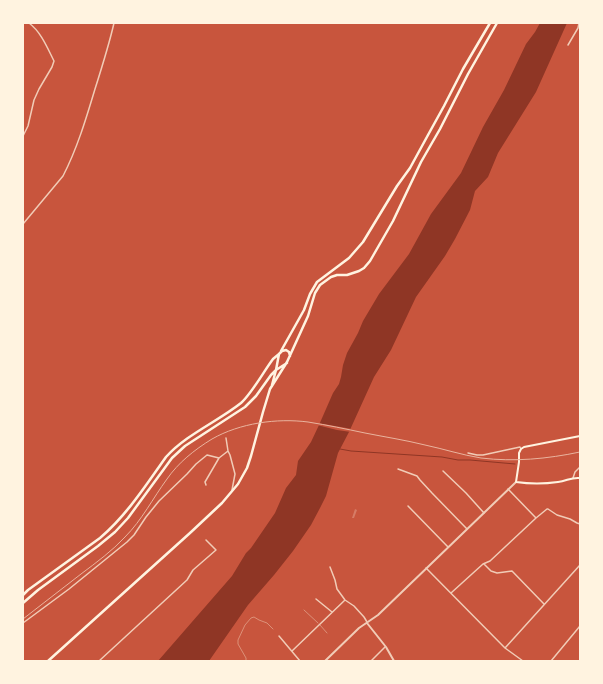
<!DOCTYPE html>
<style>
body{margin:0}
#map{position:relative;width:603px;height:684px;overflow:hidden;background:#c8553d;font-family:"Source Sans 3",sans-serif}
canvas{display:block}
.frame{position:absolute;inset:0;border:24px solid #fff3e0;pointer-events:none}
</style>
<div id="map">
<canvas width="603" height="684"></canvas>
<div class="frame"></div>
</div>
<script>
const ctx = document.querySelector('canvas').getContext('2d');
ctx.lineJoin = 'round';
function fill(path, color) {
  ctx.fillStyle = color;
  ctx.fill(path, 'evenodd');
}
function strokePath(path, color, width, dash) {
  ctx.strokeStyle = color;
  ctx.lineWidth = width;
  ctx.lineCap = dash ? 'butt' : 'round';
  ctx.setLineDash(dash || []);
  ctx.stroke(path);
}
fill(new Path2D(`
 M 540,23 L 567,23 L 536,92 L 498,153 L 488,177 L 475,191 L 470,210 L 455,239 L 445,256 L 416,297 L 391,350 L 374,377 L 349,432 L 338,453 L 326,496 L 320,508 L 311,525 L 293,551 L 274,575 L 248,605 L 209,661 L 158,661 L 232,576 L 246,553 L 251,548 L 275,513 L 286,488 L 296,475 L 298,461 L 311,442 L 319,425 L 333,393 L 339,384 L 341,377 L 343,365 L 347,353 L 358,333 L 363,321 L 379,294 L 409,254 L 431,214 L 461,173 L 483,127 L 504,90 L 526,44 L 535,32 Z`), '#8f3625');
fill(new Path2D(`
 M 318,423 L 352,429 L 351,432 L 337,430 L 317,425 Z`), '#c8553d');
strokePath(new Path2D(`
 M 340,449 L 351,451 L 442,457 L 458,460 L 470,460 L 515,464`), '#8f3625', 1);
fill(new Path2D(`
 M 355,509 L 357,510 L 354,518 L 352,518 Z`), '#d67c66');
strokePath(new Path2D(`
 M 304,610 L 318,623
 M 320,625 L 327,633
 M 246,661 L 246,658 L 238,644 L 238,640 L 245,625 L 251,618 L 254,617 L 259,620 L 267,623 L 273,629`), '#f1ccb7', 0.5);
strokePath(new Path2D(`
 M 568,45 L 578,28 L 579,23
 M 23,136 L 28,126 L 34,100 L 39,89 L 52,67 L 54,61 C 47,47 41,32 29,23
 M 23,224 L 63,176 C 77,149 86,119 95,89 C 102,67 109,45 114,23
 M 226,438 L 228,451 L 230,455 L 235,474 L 232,490
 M 468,453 L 477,455 L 483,455 L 520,447 L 521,449
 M 398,469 L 417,476 L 420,480 L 432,493 L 467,529
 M 443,471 L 466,493 L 484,513
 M 573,478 L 575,472 L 580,467
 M 206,485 L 205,482 L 219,458
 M 508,489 L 536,518
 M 408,506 L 448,547
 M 484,564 L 491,571 L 497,573 L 512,571 L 544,604
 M 330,567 L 335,580 L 337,589 L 345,600 L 354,606 L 364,617 L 367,622
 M 426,568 L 505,648 L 523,661
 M 451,593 L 483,564 L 490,561 L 536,518 L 547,509 L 548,509 L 557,515 L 570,519 L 577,523 L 580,524
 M 316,599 L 332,612
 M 23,623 L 69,589 L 127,542 L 134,535 L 146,517 L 159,501 L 187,474 L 196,464 L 207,455 L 219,458 L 228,451
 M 279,636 L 300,661
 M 505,648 L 580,565
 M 292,651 L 345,600
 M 99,661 L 187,580 L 193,570 L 216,550 L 206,540
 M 371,661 L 385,647
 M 551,661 L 580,626`), '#f1ccb7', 1.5);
strokePath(new Path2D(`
 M 367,623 L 386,647 L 394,661
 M 325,661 L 359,628 L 378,615 L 516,482`), '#f1ccb7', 2);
strokePath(new Path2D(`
 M 580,436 L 524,447 L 521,449 L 519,453 L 519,462 L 516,482 C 530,484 544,484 558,482 C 567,481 571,477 580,478`), '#fff3e0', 2);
strokePath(new Path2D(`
 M 281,351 L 304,310 L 310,294 L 317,282 L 349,258 L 363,242 L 397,186 L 410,168 L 428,135 L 444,106 L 463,69 L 490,23
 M 272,385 L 276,370 L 279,354 L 282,351 L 286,350 L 289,352 L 290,356
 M 270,389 L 287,362 L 308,316 L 315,293 L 320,285 L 331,277 L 337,275 L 347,275 L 359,271 L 364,268 L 370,261 L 393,221 L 421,162 L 440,129 L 468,74 L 497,23
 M 23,595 L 28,590 L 100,538 C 127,515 146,485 166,457 C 187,434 217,422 241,403 C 252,393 264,371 273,359 L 279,354
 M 23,603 L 38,590 L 98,546 L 115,532 L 128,518 L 172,458 L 185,446 L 245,407 L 256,396 L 271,375 L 276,370 L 287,363
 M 48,661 L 190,533 L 222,503 L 238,484 L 247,468 L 251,456 L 263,412 L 270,389`), '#fff3e0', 2.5);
strokePath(new Path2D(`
 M 23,619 C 42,604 62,589 81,574 C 97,562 112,551 125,537 C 142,520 153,498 167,479 C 178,463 194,450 212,439 C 240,423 277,418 308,422 C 327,425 346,429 365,433 C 385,437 405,440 425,445 C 444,449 462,455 481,458 C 514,462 547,459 580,452`), '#e9b49f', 1);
</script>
